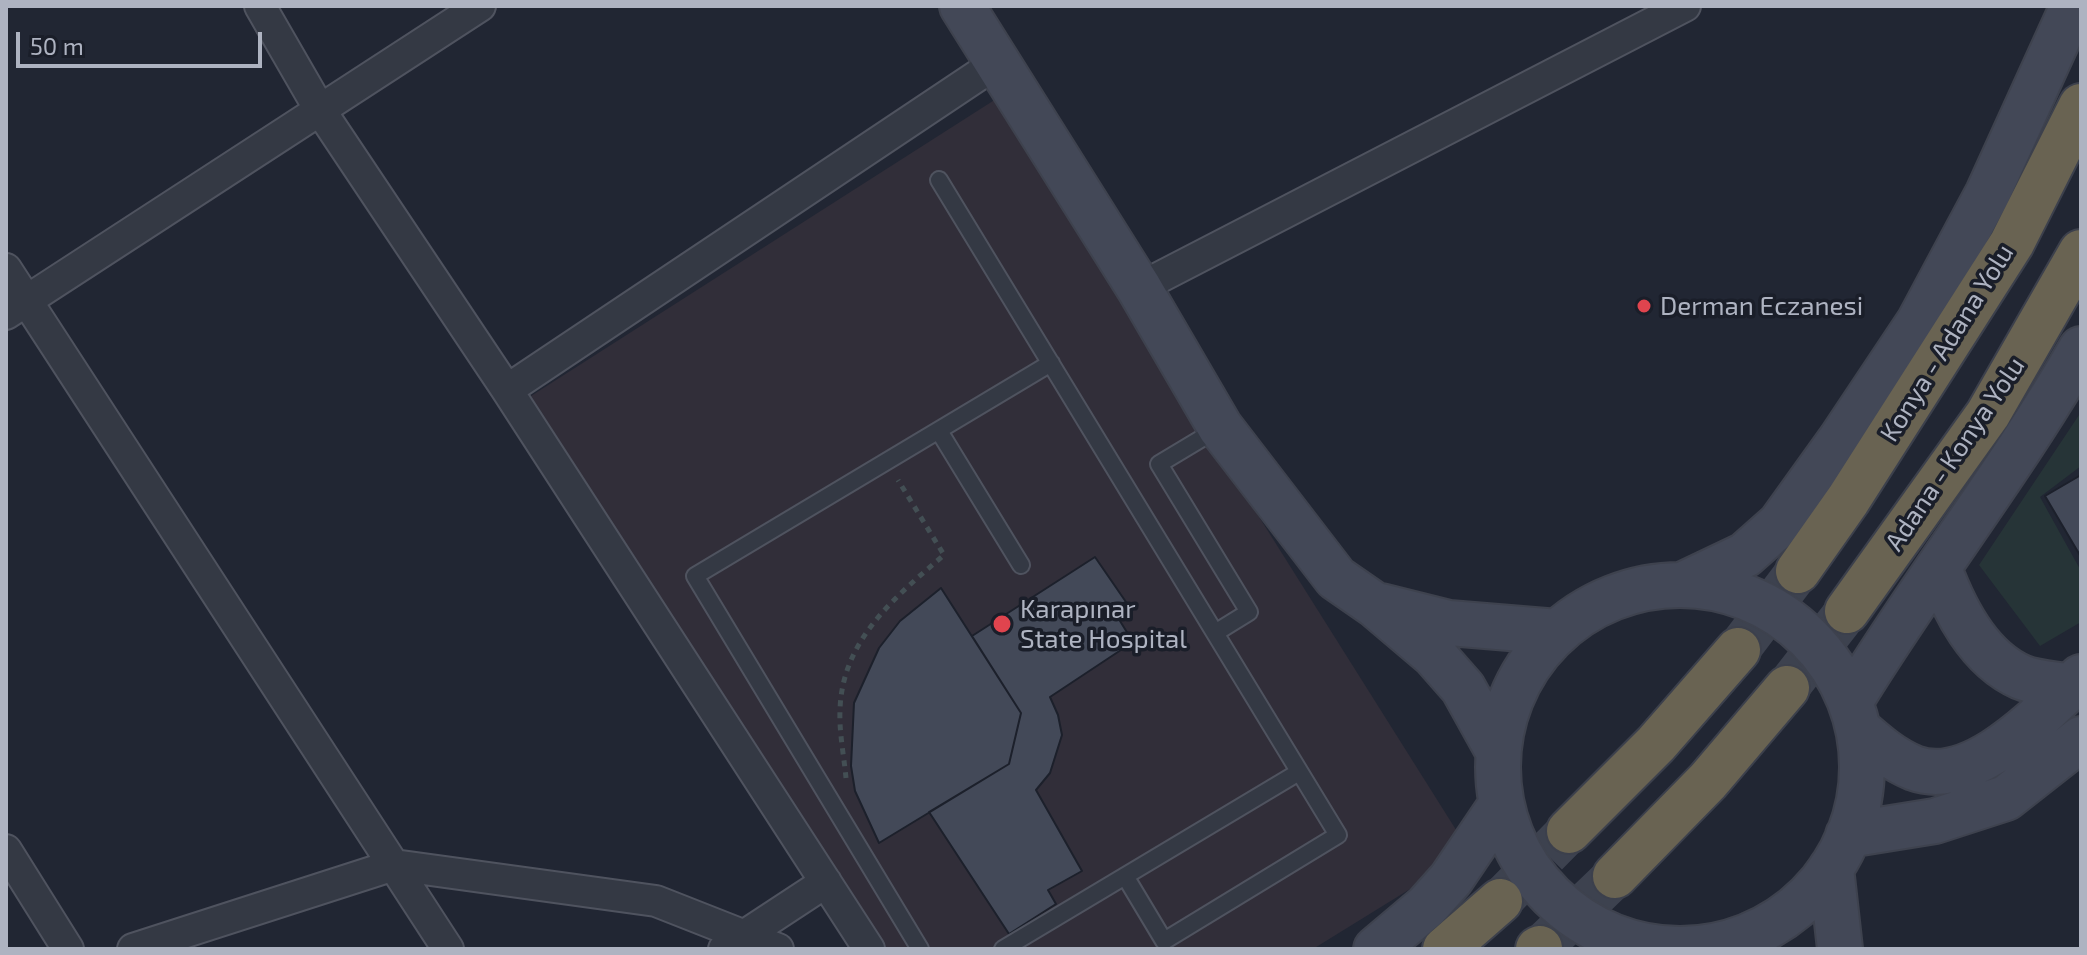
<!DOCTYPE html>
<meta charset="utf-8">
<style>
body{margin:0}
#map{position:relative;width:2087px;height:955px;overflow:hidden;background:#212633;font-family:"Exo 2",sans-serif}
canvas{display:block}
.frame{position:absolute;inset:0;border:8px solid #aeb3c1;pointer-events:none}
.scale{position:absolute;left:16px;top:32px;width:246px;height:36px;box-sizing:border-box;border:4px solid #aeb3c1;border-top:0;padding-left:10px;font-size:24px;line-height:28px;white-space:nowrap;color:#aeb3c1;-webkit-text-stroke:6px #1a1e29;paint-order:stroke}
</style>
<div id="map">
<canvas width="2087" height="955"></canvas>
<div class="frame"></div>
<div class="scale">50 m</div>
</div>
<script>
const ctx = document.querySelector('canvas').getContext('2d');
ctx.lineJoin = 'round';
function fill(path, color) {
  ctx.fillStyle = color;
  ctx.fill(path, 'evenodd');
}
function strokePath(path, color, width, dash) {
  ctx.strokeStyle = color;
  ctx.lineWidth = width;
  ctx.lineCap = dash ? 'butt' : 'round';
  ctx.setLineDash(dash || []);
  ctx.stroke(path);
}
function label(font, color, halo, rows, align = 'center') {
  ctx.font = font + ' "Exo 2",sans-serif';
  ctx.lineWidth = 7;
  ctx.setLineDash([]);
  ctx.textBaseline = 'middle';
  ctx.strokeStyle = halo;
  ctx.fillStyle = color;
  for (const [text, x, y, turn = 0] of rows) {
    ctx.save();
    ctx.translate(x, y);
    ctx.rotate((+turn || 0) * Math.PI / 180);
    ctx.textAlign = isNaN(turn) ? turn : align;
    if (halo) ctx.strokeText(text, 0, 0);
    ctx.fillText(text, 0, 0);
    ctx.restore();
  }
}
fill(new Path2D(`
 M 996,99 L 1470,852 L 1313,949 L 884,949 L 531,396 Z`), '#312e39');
fill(new Path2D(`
 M 2081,412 L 2081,466 L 2040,497 L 2081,571 L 2081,622 L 2040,646 L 1979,565 Z`), '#263437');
const building = new Path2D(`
 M 2081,475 L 2081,557 L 2045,496 Z
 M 1095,557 L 1126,602 L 1112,608 L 1133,642 L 1050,697 L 1058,715 L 1062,735 L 1050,773 L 1036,790 L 1082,871 L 1048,890 L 1056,904 L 1009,934 L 929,812 L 1009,764 L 1021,713 L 972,636 Z
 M 941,588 L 1021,713 L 1009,764 L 879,843 L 855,791 L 851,766 L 854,703 L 879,648 L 900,621 Z`);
fill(building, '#434958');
strokePath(building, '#1c202b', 2);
strokePath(new Path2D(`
 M 1738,650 L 1798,571
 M 1787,688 L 1847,611
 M 1500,901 L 1569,831
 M 1540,948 L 1615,876`), '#3d424f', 44, [44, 22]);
const lane = new Path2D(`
 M 939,180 L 1338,835 L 1164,941 L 1125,876
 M 939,431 L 1021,565
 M 1215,633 L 1249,612 L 1159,464 L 1219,428
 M 920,949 L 695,576 L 1051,363
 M 1003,949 L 1299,772`);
const street = new Path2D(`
 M 260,6 L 320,110 L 507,390 L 869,949
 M 6,269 L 448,949
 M 1139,288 L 1685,6
 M 6,314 L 480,6
 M 507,390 L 998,62
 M 6,850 L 68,949
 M 133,949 L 394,865 L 656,901 L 778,949
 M 724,949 L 826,882`);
const secondary = new Path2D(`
 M 962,6 L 1139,288 L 1220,427 L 1336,578 L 1375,605 L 1434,655 L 1463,688 L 1498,751
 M 1939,568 C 1954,609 1978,658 2021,677 C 2035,683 2055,684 2071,687
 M 1682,585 L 1745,555 L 1780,524 L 1841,439 L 1919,322 L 1988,193 L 2073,6
 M1498 767a182 182 0 1 1 364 0a182 182 0 1 1-364 0Z
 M 1381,606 L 1449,623 L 1558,632
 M 1850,702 C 1923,582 2011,471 2081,349
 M 1858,729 C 1875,744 1892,759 1914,768 C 1973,790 2042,713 2081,677
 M 1848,835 L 1935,821 L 2006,798 L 2081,739
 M 1831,868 L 1840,949
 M 1376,949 L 1427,906 L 1451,879 L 1501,805`);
const highway = new Path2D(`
 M 1798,571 L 1848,500 L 2012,243 L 2081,106
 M 1847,611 L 1988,414 L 2081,252
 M 1569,831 L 1656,744 L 1738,650
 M 1615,876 L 1708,781 L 1787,688
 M 1445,949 L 1500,901
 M 1538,949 L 1540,948`);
strokePath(lane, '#4f535f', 20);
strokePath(street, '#4f535f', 34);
strokePath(secondary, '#3e424e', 48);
strokePath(highway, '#3c404c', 48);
strokePath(new Path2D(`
 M 846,778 C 844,756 839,732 840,710 C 842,640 895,597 944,555 L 898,480`), '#434f54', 5, [6, 6]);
strokePath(lane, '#343944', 16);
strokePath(street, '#343944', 30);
strokePath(secondary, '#434857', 44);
strokePath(highway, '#696352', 44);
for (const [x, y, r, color] of [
 [1644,306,8,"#e0444e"],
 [1002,624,10,"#e0444e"]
]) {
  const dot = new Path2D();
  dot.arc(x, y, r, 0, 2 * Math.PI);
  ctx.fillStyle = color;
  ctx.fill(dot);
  strokePath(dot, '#1a1e29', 3);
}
label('26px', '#aeb3c1', '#1a1e29', [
 ["Derman Eczanesi",1660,306],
 ["Karapınar",1020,609],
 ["State Hospital",1020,639]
], 'left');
label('26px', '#aeb3c1', '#1a1e29', [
 ["Konya - Adana Yolu",1947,343,-58],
 ["Adana - Konya Yolu",1955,454,-56]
]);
</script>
